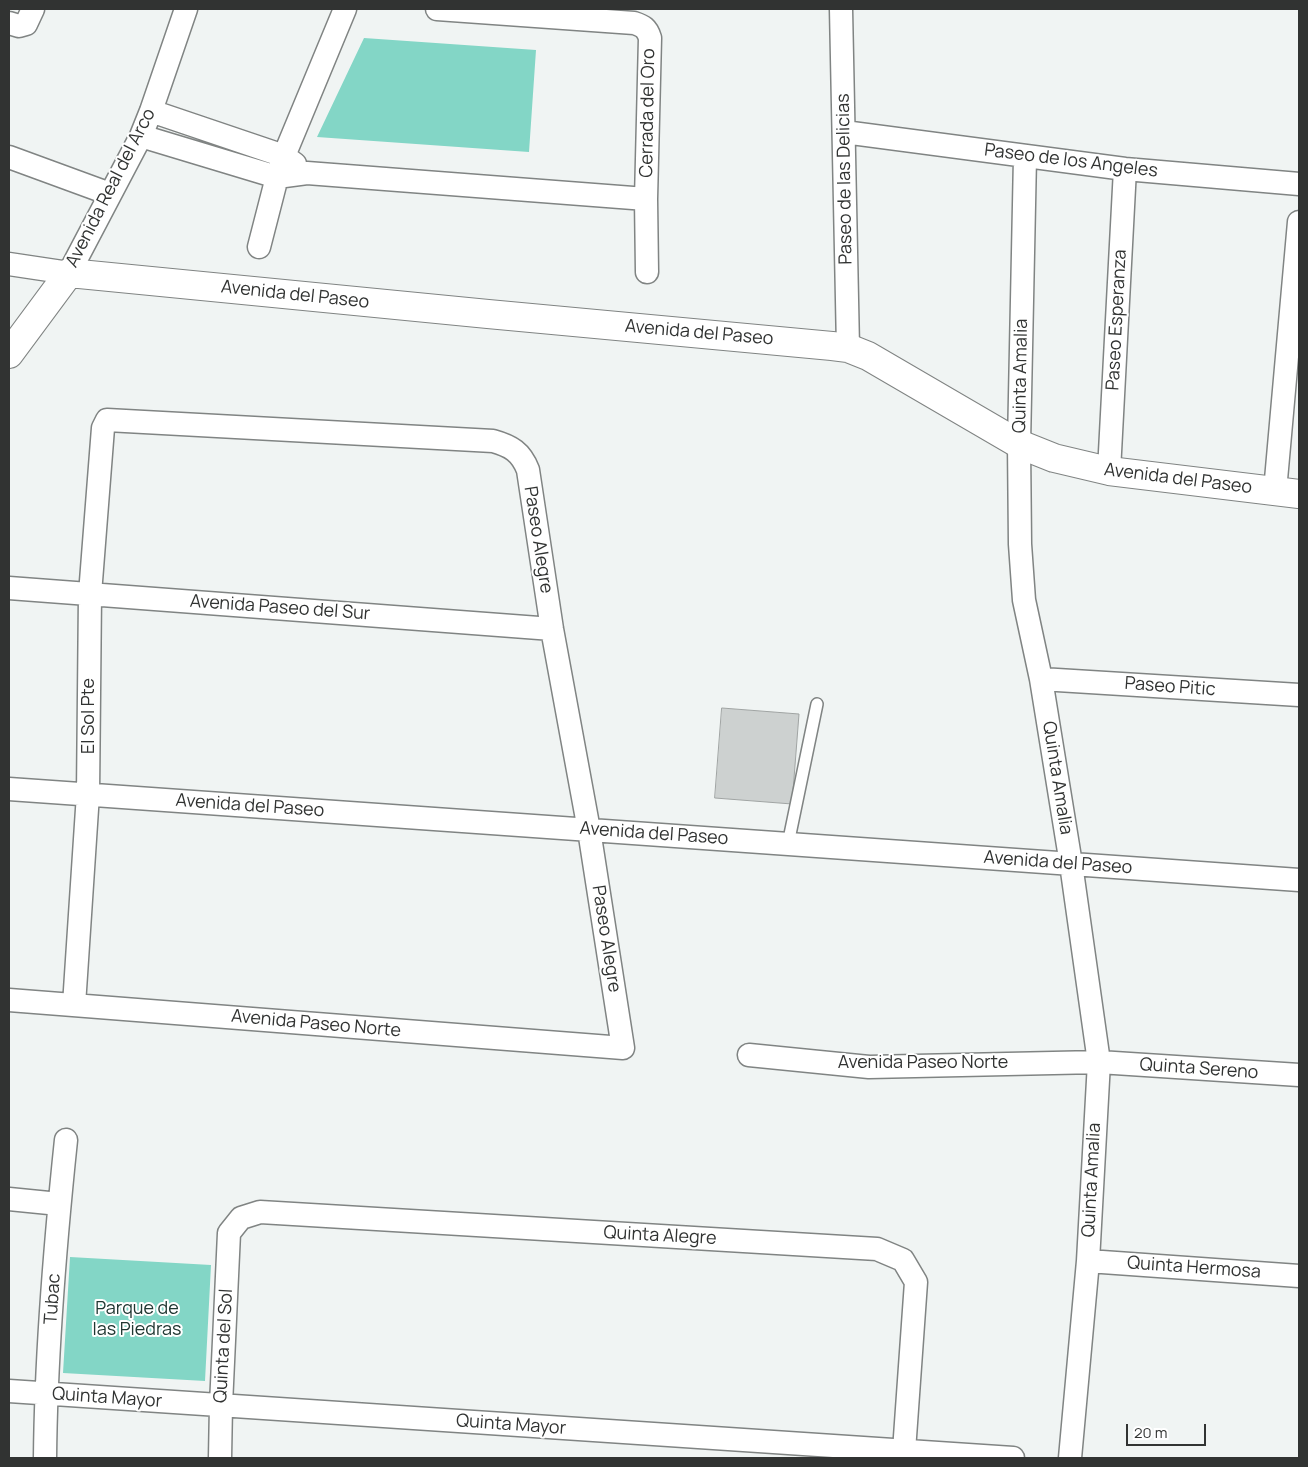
<!DOCTYPE html>
<style>
body{margin:0}
#map{position:relative;width:1308px;height:1467px;overflow:hidden;background:#f0f4f3;font-family:Manrope,sans-serif}
canvas{display:block}
.frame{position:absolute;inset:0;border:10px solid #313332;pointer-events:none}
.scale{position:absolute;left:1126px;top:1424px;width:80px;height:22px;box-sizing:border-box;border:2px solid #313332;border-top:0;padding-left:6px;font-size:15px;line-height:18px;white-space:nowrap;color:#313332;-webkit-text-stroke:4px #fff;paint-order:stroke}
</style>
<div id="map">
<canvas width="1308" height="1467"></canvas>
<div class="frame"></div>
<div class="scale">20 m</div>
</div>
<script>
const ctx = document.querySelector('canvas').getContext('2d');
ctx.lineJoin = 'round';
function fill(path, color) {
  ctx.fillStyle = color;
  ctx.fill(path, 'evenodd');
}
function strokePath(path, color, width, dash) {
  ctx.strokeStyle = color;
  ctx.lineWidth = width;
  ctx.lineCap = dash ? 'butt' : 'round';
  ctx.setLineDash(dash || []);
  ctx.stroke(path);
}
function label(font, color, halo, rows, align = 'center') {
  ctx.font = font + ' Manrope,sans-serif';
  ctx.lineWidth = 4;
  ctx.setLineDash([]);
  ctx.textBaseline = 'middle';
  ctx.strokeStyle = halo;
  ctx.fillStyle = color;
  for (const [text, x, y, turn = 0] of rows) {
    ctx.save();
    ctx.translate(x, y);
    ctx.rotate((+turn || 0) * Math.PI / 180);
    ctx.textAlign = isNaN(turn) ? turn : align;
    if (halo) ctx.strokeText(text, 0, 0);
    ctx.fillText(text, 0, 0);
    ctx.restore();
  }
}
fill(new Path2D(`
 M 364,38 L 536,50 L 529,152 L 317,137 Z
 M 70,1257 L 211,1265 L 205,1381 L 63,1373 Z`), '#83d6c6');
const building = new Path2D(`
 M 722,708 L 799,714 L 792,804 L 715,798 Z`);
fill(building, '#cdd1d0');
strokePath(building, '#a0a4a3', 1);
const lane = new Path2D(`
 M 788,844 L 817,704`);
const street = new Path2D(`
 M 437,9 L 634,23 C 643,26 647,28 650,38 L 646,199 L 647,272
 M 841,9 L 848,348
 M 9,23 L 19,26 L 26,24 L 33,9
 M 151,111 L 284,156 L 295,164
 M 844,132 L 1125,169 L 1299,184
 M 141,136 L 277,177 L 307,173 L 646,199
 M 9,157 L 110,194
 M 1025,157 L 1019,444 L 1020,544 L 1024,600 L 1041,679 L 1071,864 L 1099,1062 L 1088,1261 L 1070,1458
 M 259,247 L 277,177 L 284,156 L 345,9
 M 9,264 L 69,273 L 141,136 L 151,111 L 186,9
 M 1109,471 L 1125,169
 M 1275,491 L 1299,222
 M 9,588 L 552,629
 M 1041,679 L 1299,695
 M 9,789 L 1299,880
 M 9,1000 L 623,1048 L 589,830 L 552,629 L 528,470 C 521,452 511,446 493,441 L 107,420 L 103,428 L 90,594 L 88,794 L 74,1005
 M 749,1055 L 869,1067 L 1099,1062 L 1299,1075
 M 9,1199 L 59,1204
 M 1088,1261 L 1299,1276
 M 9,1391 L 1013,1458
 M 45,1458 C 46,1352 55,1245 66,1140
 M 220,1458 L 221,1405 L 229,1233 L 241,1218 L 260,1212 L 877,1249 L 903,1260 L 916,1282 L 904,1451`);
const secondary = new Path2D(`
 M 9,354 L 69,273 L 488,314 L 832,346 L 848,348 L 868,356 L 1019,444 L 1054,458 L 1109,471 L 1299,494`);
strokePath(lane, '#808483', 14);
strokePath(street, '#808483', 25);
strokePath(secondary, '#808483', 30);
strokePath(lane, '#fff', 11);
strokePath(street, '#fff', 22);
strokePath(secondary, '#fff', 28);
label('18px', '#313332', '#fff', [
 ["Cerrada del Oro",648,113,-89],
 ["Paseo de los Angeles",1071,161,7],
 ["Paseo de las Delicias",845,179,-91],
 ["Avenida Real del Arco",111,188,-63],
 ["Avenida del Paseo",295,295,6],
 ["Paseo Esperanza",1117,320,-87],
 ["Avenida del Paseo",699,333,5],
 ["Quinta Amalia",1021,376,-89],
 ["Avenida del Paseo",1178,479,7],
 ["Paseo Alegre",538,540,81],
 ["Avenida Paseo del Sur",280,608,4],
 ["Paseo Pitic",1170,687,4],
 ["El Sol Pte",89,716,-90],
 ["Quinta Amalia",1057,778,81],
 ["Avenida del Paseo",250,806,4],
 ["Avenida del Paseo",654,834,4],
 ["Avenida del Paseo",1058,863,4],
 ["Paseo Alegre",606,939,81],
 ["Avenida Paseo Norte",316,1024,5],
 ["Avenida Paseo Norte",923,1063],
 ["Quinta Sereno",1199,1069,4],
 ["Quinta Amalia",1092,1180,-87],
 ["Quinta Alegre",660,1236,3],
 ["Quinta Hermosa",1194,1268,4],
 ["Tubac",53,1299,-86],
 ["Quinta del Sol",224,1346,-87],
 ["Quinta Mayor",107,1398,4],
 ["Quinta Mayor",511,1425,4]
]);
label('18px', '#203732', '#fff', [
 ["Parque de",137,1309],
 ["las Piedras",137,1330]
]);
</script>
